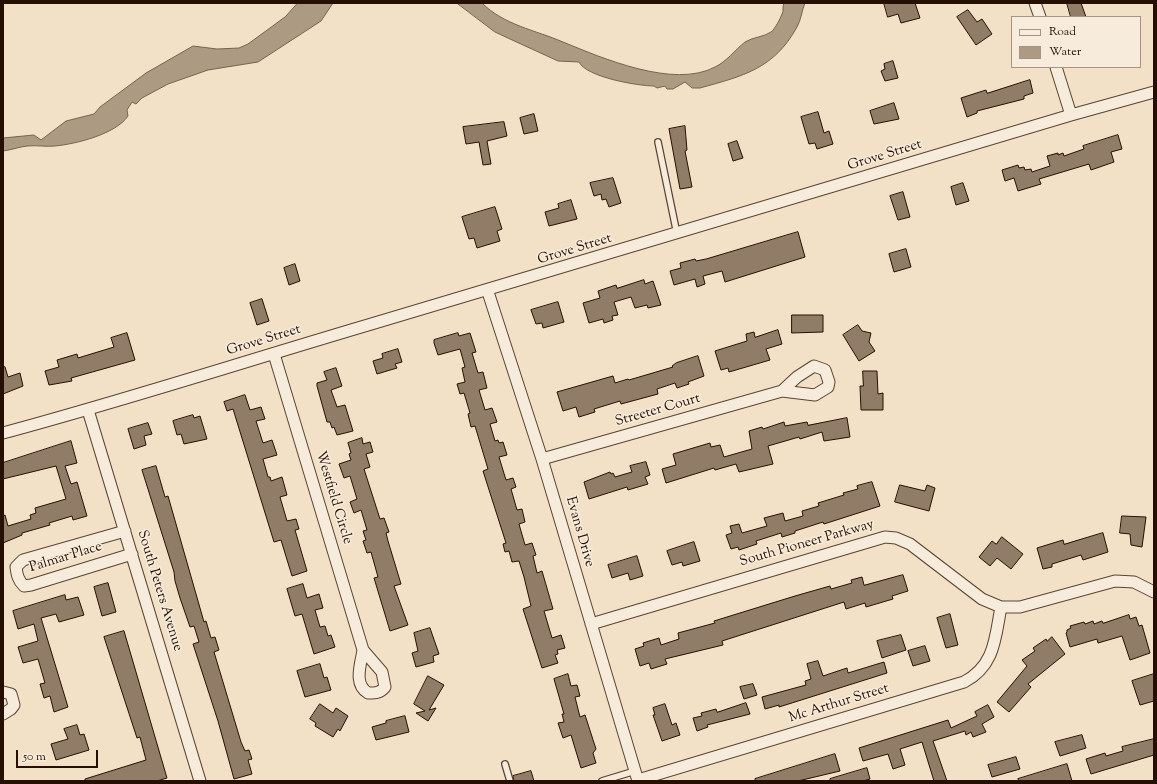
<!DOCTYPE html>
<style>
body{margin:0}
#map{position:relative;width:1157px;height:784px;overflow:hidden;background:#f2e1c7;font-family:"Sorts Mill Goudy",serif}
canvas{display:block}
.frame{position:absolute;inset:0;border:4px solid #260f00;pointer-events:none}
.legend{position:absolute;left:1011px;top:16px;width:130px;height:52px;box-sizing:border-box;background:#f7ecdb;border:1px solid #a39483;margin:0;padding:5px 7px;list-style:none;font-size:12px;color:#260f00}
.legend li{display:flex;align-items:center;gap:8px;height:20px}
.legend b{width:20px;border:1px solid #a39483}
.scale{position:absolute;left:16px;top:750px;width:82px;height:18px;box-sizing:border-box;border:2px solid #260f00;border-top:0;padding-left:5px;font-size:12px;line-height:14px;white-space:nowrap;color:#260f00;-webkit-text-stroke:3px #f7ecdb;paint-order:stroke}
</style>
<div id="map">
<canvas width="1157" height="784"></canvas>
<div class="frame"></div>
<ul class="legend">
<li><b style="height:5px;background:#f7ecdb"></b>Road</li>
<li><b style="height:11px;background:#ad9a83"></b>Water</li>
</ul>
<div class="scale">50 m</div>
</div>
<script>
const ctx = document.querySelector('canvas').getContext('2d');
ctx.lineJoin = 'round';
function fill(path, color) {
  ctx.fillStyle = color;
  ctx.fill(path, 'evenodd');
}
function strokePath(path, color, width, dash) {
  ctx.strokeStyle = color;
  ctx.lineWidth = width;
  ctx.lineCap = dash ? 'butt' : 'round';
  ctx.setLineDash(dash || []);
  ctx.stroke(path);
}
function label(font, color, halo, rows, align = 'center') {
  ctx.font = font + ' "Sorts Mill Goudy",serif';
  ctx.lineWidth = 3;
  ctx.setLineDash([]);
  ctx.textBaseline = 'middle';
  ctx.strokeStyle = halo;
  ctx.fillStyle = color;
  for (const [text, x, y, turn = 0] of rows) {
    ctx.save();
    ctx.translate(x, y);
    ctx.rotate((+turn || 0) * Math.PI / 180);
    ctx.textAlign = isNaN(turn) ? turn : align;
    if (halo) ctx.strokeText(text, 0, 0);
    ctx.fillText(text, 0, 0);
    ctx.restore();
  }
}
const water = new Path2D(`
 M 298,3 L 333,3 L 321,21 L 258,62 L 208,70 L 168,84 L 142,98 L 136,104 L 132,102 L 127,110 L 128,116 C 116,134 76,144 55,146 C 46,147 37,145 27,146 C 19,147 11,150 3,151 L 3,138 L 34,135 L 41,140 L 66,121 L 94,114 L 100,107 L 146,73 L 193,46 L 217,49 L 239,48 L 248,44 L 285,17 Z
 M 457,3 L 482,3 C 504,25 535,30 563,42 C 602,58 674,89 715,67 C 726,62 735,50 745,42 C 753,37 764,37 771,32 C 775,29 780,19 782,14 C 784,11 782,7 784,3 L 805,3 C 802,10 801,20 797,27 C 774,69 743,76 700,88 L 692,88 L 685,82 L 673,89 L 667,89 L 665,86 L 657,88 L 654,86 C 638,86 586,77 579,62 L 558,61 L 510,39 L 495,32 Z`);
fill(water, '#ad9a83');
strokePath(water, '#77624f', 1);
const building = new Path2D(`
 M 884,3 L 915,3 L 920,18 L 901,23 L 898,14 L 888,17 Z
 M 1067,3 L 1081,3 L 1086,17 L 1071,17 Z
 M 968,10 L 977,22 L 982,19 L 992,34 L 976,45 L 957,17 Z
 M 893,61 L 898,78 L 885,81 L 881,71 L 885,69 L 884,64 Z
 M 1030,80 L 1033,93 L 1024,96 L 1024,99 L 977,111 L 977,113 L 967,117 L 961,98 L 986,90 L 987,93 Z
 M 894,103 L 899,119 L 874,124 L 870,111 Z
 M 818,112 L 824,133 L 829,131 L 833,144 L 817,149 L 815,143 L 809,144 L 801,117 Z
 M 534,114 L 538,131 L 524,134 L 520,118 Z
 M 504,122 L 507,136 L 487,141 L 491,164 L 483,165 L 479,142 L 466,144 L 463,127 Z
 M 685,126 L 687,150 L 685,151 L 692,187 L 680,189 L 669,129 Z
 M 1118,135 L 1122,149 L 1111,152 L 1114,162 L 1091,170 L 1089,164 L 1039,179 L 1041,184 L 1018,191 L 1014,178 L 1005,181 L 1002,170 L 1018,165 L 1019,168 L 1024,167 L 1025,170 L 1031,169 L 1032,172 L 1050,166 L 1047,156 L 1058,153 L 1058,155 L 1063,153 L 1064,156 L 1084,149 L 1083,146 Z
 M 737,141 L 743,158 L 733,161 L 728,144 Z
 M 613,178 L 621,203 L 609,207 L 606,199 L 602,200 L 601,194 L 594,196 L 590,183 Z
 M 963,183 L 969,201 L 956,205 L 951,187 Z
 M 903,192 L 910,217 L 898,220 L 890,196 Z
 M 571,200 L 577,219 L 549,226 L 545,212 L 559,208 L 558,204 Z
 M 495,207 L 502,229 L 497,231 L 500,241 L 477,248 L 474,238 L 469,239 L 462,217 Z
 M 798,232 L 805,257 L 725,282 L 722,271 L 703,276 L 705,284 L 697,287 L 695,279 L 674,285 L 670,271 L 681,268 L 680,263 L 695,259 L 696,261 L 706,259 Z
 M 906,249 L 911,267 L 894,272 L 889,254 Z
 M 295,264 L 300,281 L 289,285 L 284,268 Z
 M 644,280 L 645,284 L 653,281 L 661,305 L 648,308 L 647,305 L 635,308 L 631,297 L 614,302 L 618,315 L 612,316 L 613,320 L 604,323 L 603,319 L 589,323 L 583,303 L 600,298 L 598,291 L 616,285 L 617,288 Z
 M 262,299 L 269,321 L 257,325 L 250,303 Z
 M 558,302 L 564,322 L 543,328 L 542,323 L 536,324 L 531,310 Z
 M 792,315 L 823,315 L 823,332 L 792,333 Z
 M 858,325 L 862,331 L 871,333 L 869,342 L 875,351 L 859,361 L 843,335 Z
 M 778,330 L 782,344 L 766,349 L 770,360 L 729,372 L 728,368 L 721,370 L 715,351 L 747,341 L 746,334 L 754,332 L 755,337 Z
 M 127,333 L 135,360 L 71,378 L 72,381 L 49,385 L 45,371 L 59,367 L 57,360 L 77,354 L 78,358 L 114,347 L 111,338 Z
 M 458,333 L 459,336 L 470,333 L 476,352 L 472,353 L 478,373 L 483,372 L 487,388 L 479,390 L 485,410 L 492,408 L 497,422 L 490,424 L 495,441 L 498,440 L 499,443 L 503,442 L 507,455 L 499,457 L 506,480 L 513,478 L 516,487 L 511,489 L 517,510 L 522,509 L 525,522 L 519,524 L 525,545 L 532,543 L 536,555 L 533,556 L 537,573 L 542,571 L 553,609 L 544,611 L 552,638 L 561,635 L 565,648 L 557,650 L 558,654 L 555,655 L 558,663 L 542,668 L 523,609 L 531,606 L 524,577 L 519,561 L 512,562 L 509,551 L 505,552 L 503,544 L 506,543 L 483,471 L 488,469 L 475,426 L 471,427 L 468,414 L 470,413 L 464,393 L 460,394 L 457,384 L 465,382 L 462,368 L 465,367 L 460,349 L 438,355 L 434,343 L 434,340 Z
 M 398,349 L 402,362 L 395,364 L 397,368 L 377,374 L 373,361 L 383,358 L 382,354 Z
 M 698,356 L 704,376 L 688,382 L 689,384 L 677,388 L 675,383 L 657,389 L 658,394 L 621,404 L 620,401 L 594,409 L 595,412 L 579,417 L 576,407 L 563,411 L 557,392 L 613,376 L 615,383 L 628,379 L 629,380 L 673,367 L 672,366 L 676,363 Z
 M 5,367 L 8,377 L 20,373 L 23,386 L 3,394 L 3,368 Z
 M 336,368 L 342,386 L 331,390 L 337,407 L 345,405 L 353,431 L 337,435 L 334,427 L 332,428 L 330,422 L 327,422 L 317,386 L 317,383 L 327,380 L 324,372 Z
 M 863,371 L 877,371 L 878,394 L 883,393 L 883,410 L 861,410 L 860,386 L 863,386 Z
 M 245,395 L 250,410 L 261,407 L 265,419 L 256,421 L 263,443 L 272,440 L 277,455 L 263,459 L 268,477 L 270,477 L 271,481 L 282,477 L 287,495 L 280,497 L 287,521 L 296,519 L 299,529 L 295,530 L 307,571 L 292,576 L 281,540 L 274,542 L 233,409 L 227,411 L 224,402 Z
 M 193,415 L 194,418 L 200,416 L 207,439 L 184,444 L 181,434 L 177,435 L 173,421 Z
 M 847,418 L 850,437 L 824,441 L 822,432 L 800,439 L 799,437 L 768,446 L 773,464 L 739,472 L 736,464 L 715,470 L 714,468 L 666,483 L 662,469 L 676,465 L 673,454 L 710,443 L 711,447 L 720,445 L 724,457 L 752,449 L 749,431 L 762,427 L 763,429 L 784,422 L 785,426 L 807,422 L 808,425 Z
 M 148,423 L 152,434 L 144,436 L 146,445 L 134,449 L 128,429 Z
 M 362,438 L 363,444 L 370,442 L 373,452 L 366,454 L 370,467 L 364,469 L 380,519 L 384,518 L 389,532 L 386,533 L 388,541 L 401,584 L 394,586 L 408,625 L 390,631 L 374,578 L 378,577 L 371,552 L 367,553 L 363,541 L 366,540 L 363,531 L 367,530 L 361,510 L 354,513 L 350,502 L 357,499 L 350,476 L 344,478 L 339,464 L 351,460 L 349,454 L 351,453 L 348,443 Z
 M 71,441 L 77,463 L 65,466 L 71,484 L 77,482 L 87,516 L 73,520 L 72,516 L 49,523 L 50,525 L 22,533 L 22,535 L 3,543 L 3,516 L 5,515 L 8,526 L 31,519 L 30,515 L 36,513 L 35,508 L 66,499 L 56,466 L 3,479 L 3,463 Z
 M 646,462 L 650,475 L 645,477 L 648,484 L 628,490 L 627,487 L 589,499 L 584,482 L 610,472 L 611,474 L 613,473 L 615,477 L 632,472 L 630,466 Z
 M 156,466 L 165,497 L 168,496 L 204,622 L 206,621 L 211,638 L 215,637 L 219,650 L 214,652 L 241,742 L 245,751 L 249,750 L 252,759 L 248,760 L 252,774 L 234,779 L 218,721 L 193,644 L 199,642 L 194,626 L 190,627 L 180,598 L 175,581 L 174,572 L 142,470 Z
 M 872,482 L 880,506 L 824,524 L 823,522 L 795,531 L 795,533 L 782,537 L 781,533 L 756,541 L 757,544 L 739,550 L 738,547 L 731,549 L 726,535 L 732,533 L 730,526 L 739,524 L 742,533 L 767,526 L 764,518 L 783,513 L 785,521 L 803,516 L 802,511 L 819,506 L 818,503 L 844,495 L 843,493 L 858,489 L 857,486 Z
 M 900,485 L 925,491 L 927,485 L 935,488 L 929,511 L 895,502 Z
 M 1122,516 L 1146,517 L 1142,547 L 1131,545 L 1130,534 L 1120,533 Z
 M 1103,533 L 1108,552 L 1083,560 L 1081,555 L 1052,564 L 1052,567 L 1043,569 L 1037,548 L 1063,540 L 1064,544 Z
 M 1002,537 L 1023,554 L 1011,569 L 997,558 L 990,566 L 979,557 L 992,541 L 996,544 Z
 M 694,542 L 700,561 L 683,566 L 682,562 L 672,565 L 667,551 Z
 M 637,556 L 643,576 L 630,580 L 628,573 L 612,578 L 608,565 Z
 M 903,575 L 908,591 L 892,596 L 893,599 L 866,607 L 865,603 L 846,609 L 844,602 L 722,641 L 723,645 L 665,659 L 667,664 L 651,669 L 649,663 L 640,666 L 635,649 L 644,646 L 643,643 L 659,638 L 661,645 L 679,639 L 678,633 L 715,623 L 714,621 L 795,596 L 830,586 L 831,589 L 852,583 L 851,580 L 862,577 L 864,585 Z
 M 108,583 L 116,612 L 102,616 L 94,587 Z
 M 303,584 L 307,598 L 319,594 L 323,608 L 315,610 L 320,627 L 325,626 L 328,636 L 331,635 L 335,647 L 314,654 L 302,614 L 295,616 L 287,589 Z
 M 65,595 L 66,600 L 78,597 L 84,615 L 59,622 L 56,614 L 41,618 L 68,707 L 54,712 L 50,696 L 44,698 L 40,684 L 45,683 L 38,659 L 23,663 L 18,647 L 38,641 L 34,624 L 18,629 L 13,611 Z
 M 950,614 L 958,645 L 946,648 L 937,618 Z
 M 1129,615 L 1130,619 L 1136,617 L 1139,626 L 1142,625 L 1150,653 L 1130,660 L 1122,636 L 1098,643 L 1097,639 L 1070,647 L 1066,633 L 1067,632 L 1067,630 L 1071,628 L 1070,626 L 1084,622 L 1085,624 L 1093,621 L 1094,624 L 1102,621 L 1103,623 Z
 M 430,628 L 439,654 L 433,656 L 434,662 L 416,667 L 412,653 L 418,651 L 414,633 Z
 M 124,631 L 167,778 L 157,781 L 85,781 L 85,779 L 146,760 L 140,737 L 137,738 L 104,637 Z
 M 901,635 L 906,650 L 882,658 L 877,641 Z
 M 1052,637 L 1065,654 L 1028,684 L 1031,687 L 1009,712 L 997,702 L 1027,666 L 1022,660 L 1035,651 L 1033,648 L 1046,639 L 1047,641 Z
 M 925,646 L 930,661 L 913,666 L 908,651 Z
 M 818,661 L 823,676 L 847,668 L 848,673 L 884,662 L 887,673 L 779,707 L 779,705 L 765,709 L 762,697 L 806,685 L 805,681 L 811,679 L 807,664 Z
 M 320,664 L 324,678 L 327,677 L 331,690 L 305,697 L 297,671 Z
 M 568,674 L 571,686 L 577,685 L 580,696 L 575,697 L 580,717 L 585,715 L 596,749 L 593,753 L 596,763 L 581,768 L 571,735 L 563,738 L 558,723 L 564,722 L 562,714 L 564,714 L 554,679 Z
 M 1154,674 L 1154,701 L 1140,705 L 1132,681 Z
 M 428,676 L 444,685 L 429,710 L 436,708 L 428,721 L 416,713 L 425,711 L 414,704 Z
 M 753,684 L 757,695 L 744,699 L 740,687 Z
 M 746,703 L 750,714 L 707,725 L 708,727 L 697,731 L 693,718 L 702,716 L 701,713 L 716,709 L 717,712 Z
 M 320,704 L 333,713 L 336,708 L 348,716 L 340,731 L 338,729 L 333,737 L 315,726 L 316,723 L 310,719 Z
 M 665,704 L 672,725 L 676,723 L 680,735 L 662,741 L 653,715 L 655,715 L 653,708 Z
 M 988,705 L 994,717 L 982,724 L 986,732 L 973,737 L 971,732 L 966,735 L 965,731 L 933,741 L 947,781 L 934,781 L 922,742 L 900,749 L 905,765 L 893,769 L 888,754 L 863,761 L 859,748 L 948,720 L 951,728 L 977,716 L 975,712 Z
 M 405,716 L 409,732 L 376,740 L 372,727 L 386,723 L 386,721 Z
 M 77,725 L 80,735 L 84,734 L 89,750 L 56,760 L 51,744 L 68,739 L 64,729 Z
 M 1082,735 L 1086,748 L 1060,756 L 1055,742 Z
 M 1154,739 L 1154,755 L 1091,774 L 1086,759 L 1105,753 L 1106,756 L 1123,751 L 1122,747 Z
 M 835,754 L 840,771 L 798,781 L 755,781 L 755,779 Z
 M 1016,757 L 1020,769 L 992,777 L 988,765 Z
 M 1067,764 L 1072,781 L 1019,781 L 1018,779 Z
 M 867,768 L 870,779 L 863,781 L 830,781 L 830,779 Z
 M 531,771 L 534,781 L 514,781 L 513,776 Z`);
fill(building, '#907c67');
strokePath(building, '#260f00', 1);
const service = new Path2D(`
 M 658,142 L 677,234
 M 505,764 L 510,781
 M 602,781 L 635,771`);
const minor = new Path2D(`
 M 1035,3 L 1040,17
 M 1056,67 L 1071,115
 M 488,292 L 542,459 L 638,781
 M 274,354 L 363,650 C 361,664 353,684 368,693 C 376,693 380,693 385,687 L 382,672 L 363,650
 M 88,410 L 200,781
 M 3,433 C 126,400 246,361 368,325 C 603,257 837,186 1071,115 L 1154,92
 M 542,459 L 782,391 L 815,395 L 828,387 L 829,382 L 825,370 L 814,366 L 797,377 L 782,391
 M 125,531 L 23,560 L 16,567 C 17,575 18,580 24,586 L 31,585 L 132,554
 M 591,624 L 885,537 L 896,538 L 910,544 L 982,599 L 1001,607 L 1020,607 L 1115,581 L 1134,582 L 1154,592
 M 3,692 L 11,694 L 14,705 L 11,709 L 3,714
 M 638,780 L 964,682 C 995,666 995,638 1001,607`);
strokePath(service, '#594432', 8);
strokePath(minor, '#594432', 13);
strokePath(service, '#f7ecdb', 5.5);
strokePath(minor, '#f7ecdb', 11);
label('14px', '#260f00', '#f7ecdb', [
 ["Grove Street",885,156,-17],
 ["Grove Street",575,250,-17],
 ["Grove Street",264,341,-17],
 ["Streeter Court",658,411,-16],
 ["Westfield Circle",333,498,73],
 ["Evans Drive",579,532,74],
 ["South Pioneer Parkway",807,544,-16],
 ["Palmar Place",66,558,-17],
 ["South Peters Avenue",159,591,73],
 ["Mc Arthur Street",839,704,-17]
]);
</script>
